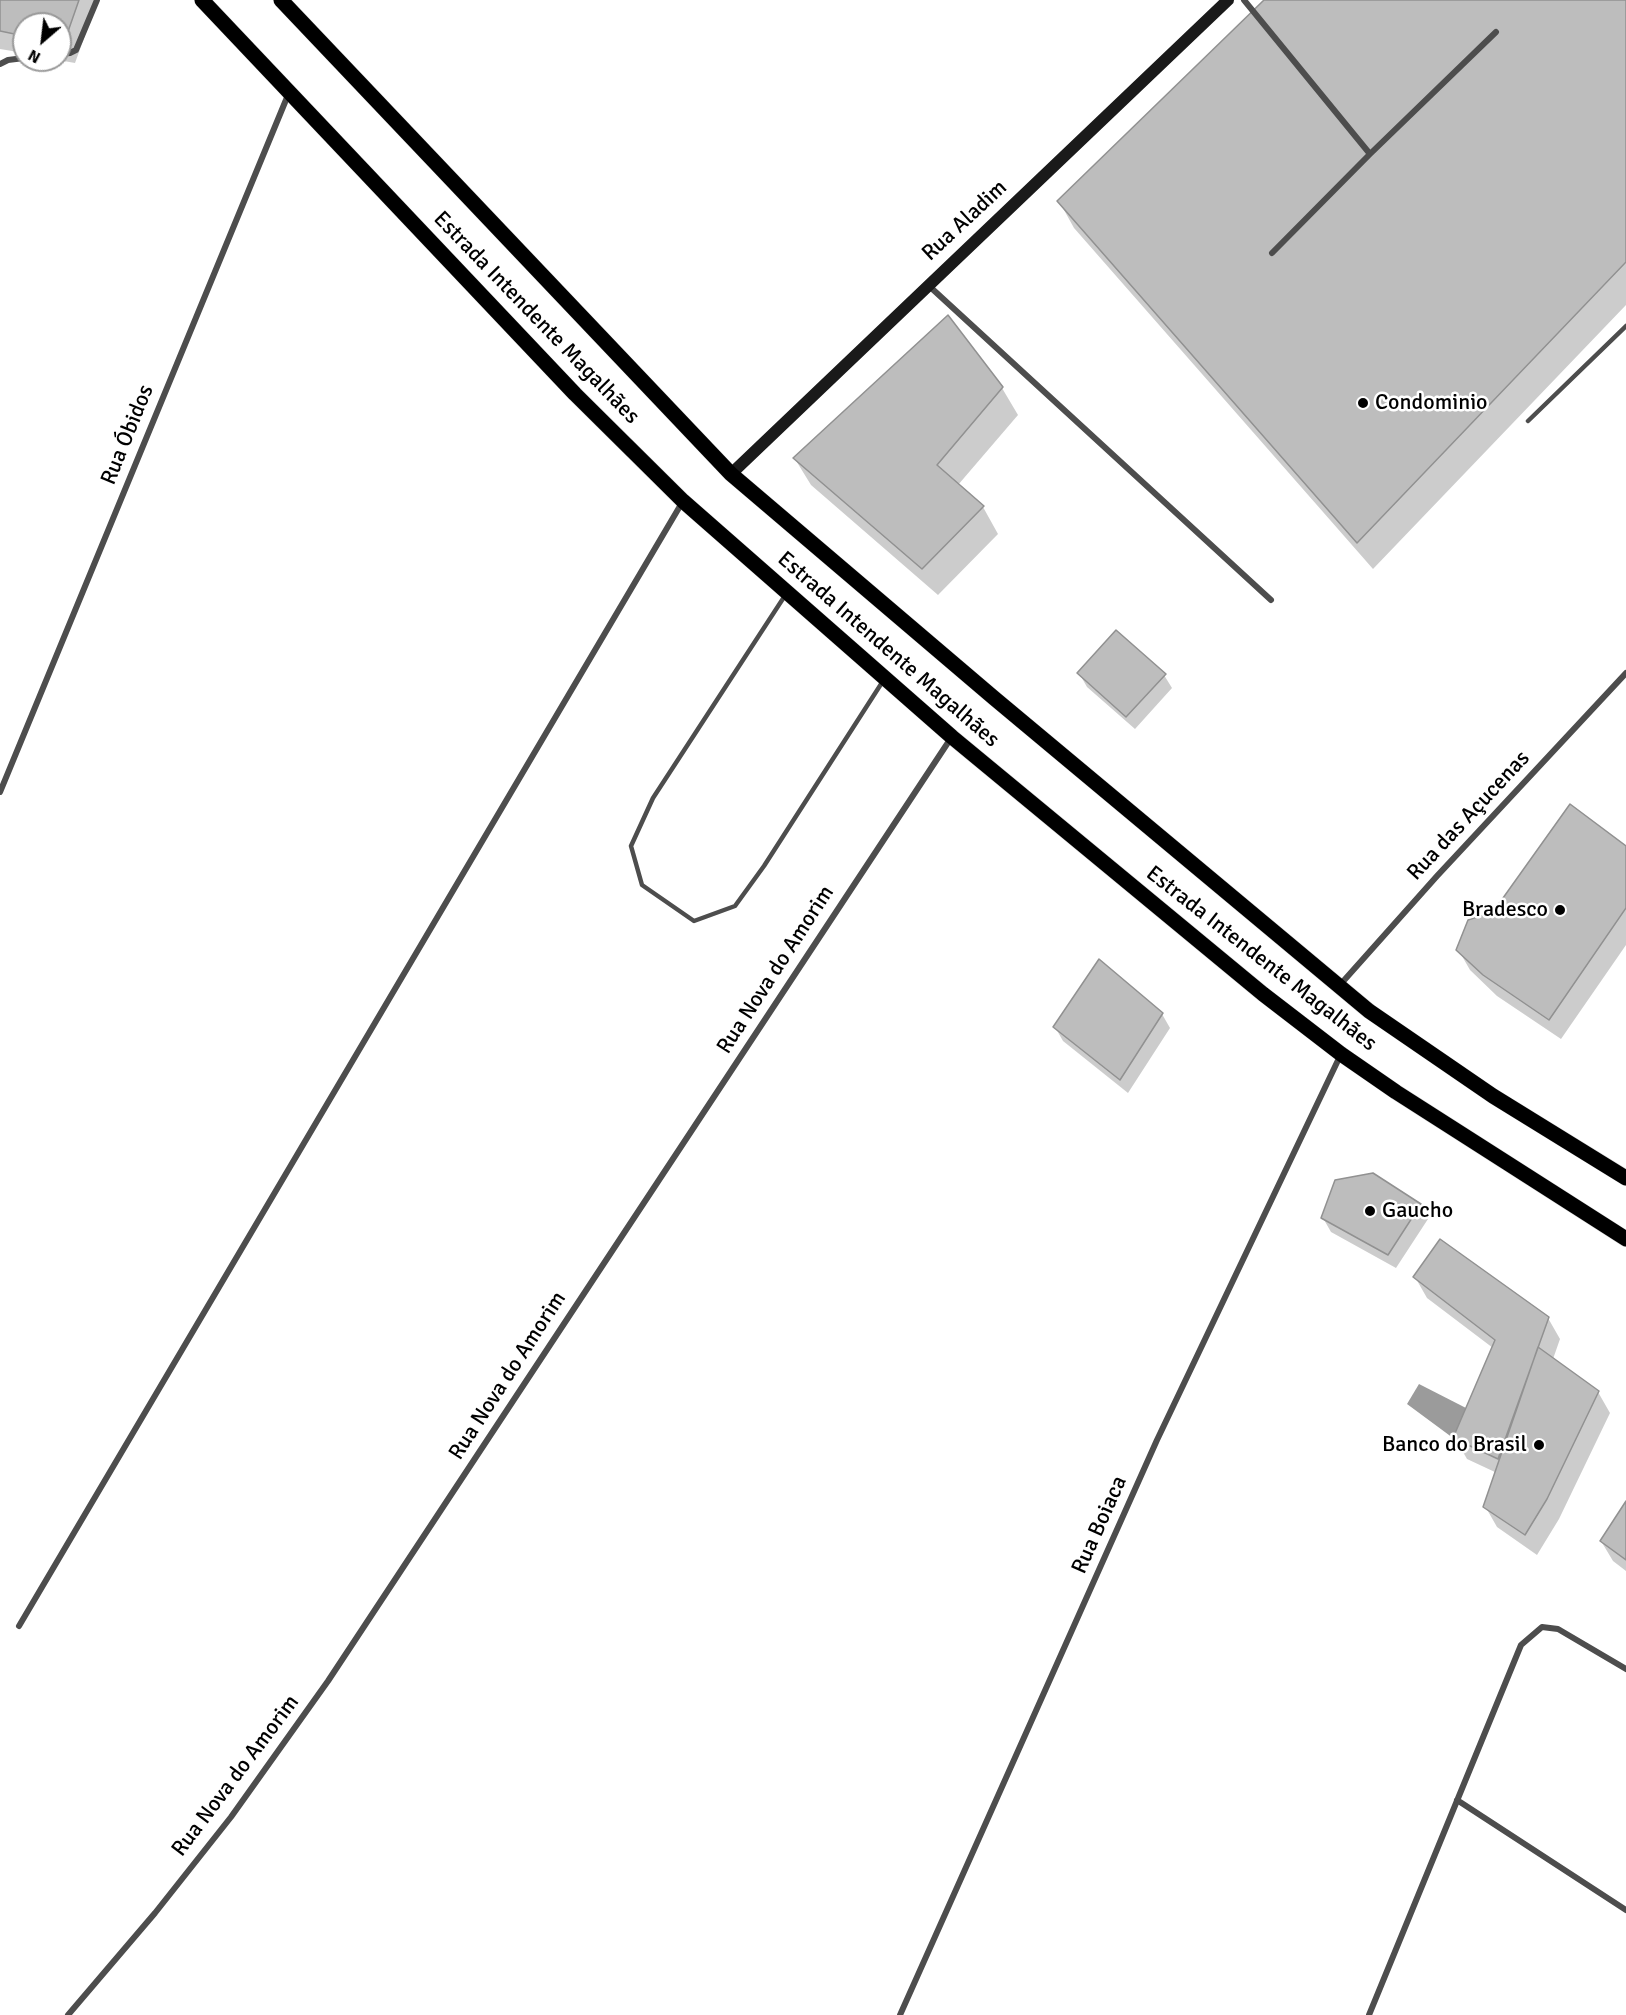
<!DOCTYPE html>
<meta charset="utf-8">
<style>
body{margin:0}
#map{position:relative;width:1626px;height:2015px;overflow:hidden;background:#fff;font-family:Signika,sans-serif}
canvas{display:block}
.north{position:absolute;left:12px;top:12px;width:60px;height:60px;box-sizing:border-box;background:#fff;border:2px solid #999;border-radius:50%;rotate:208deg;font-size:16px;font-weight:700;line-height:24px;text-align:center;color:#000}
.north::after{content:'';display:block;margin:auto;width:21px;height:27px;background:#000;clip-path:polygon(50% 0,100% 100%,50% 72%,0 100%)}
</style>
<div id="map">
<canvas width="1626" height="2015"></canvas>
<div class="north">N</div>
</div>
<script>
const ctx = document.querySelector('canvas').getContext('2d');
ctx.lineJoin = 'round';
function fill(path, color) {
  ctx.fillStyle = color;
  ctx.fill(path, 'evenodd');
}
function strokePath(path, color, width, dash) {
  ctx.strokeStyle = color;
  ctx.lineWidth = width;
  ctx.lineCap = dash ? 'butt' : 'round';
  ctx.setLineDash(dash || []);
  ctx.stroke(path);
}
function label(font, color, halo, rows, align = 'center') {
  ctx.font = font + ' Signika,sans-serif';
  ctx.lineWidth = 5;
  ctx.setLineDash([]);
  ctx.textBaseline = 'middle';
  ctx.strokeStyle = halo;
  ctx.fillStyle = color;
  for (const [text, x, y, turn = 0] of rows) {
    ctx.save();
    ctx.translate(x, y);
    ctx.rotate((+turn || 0) * Math.PI / 180);
    ctx.textAlign = isNaN(turn) ? turn : align;
    if (halo) ctx.strokeText(text, 0, 0);
    ctx.fillText(text, 0, 0);
    ctx.restore();
  }
}
fill(new Path2D(`
 M 1419,1384 L 1466,1408 L 1453,1438 L 1407,1404 Z`), '#9b9b9b');
fill(new Path2D(`
 M 0,0 L 98,0 L 75,63 L 58,60 L 60,60 L 60,24 L 24,24 L 24,53 L 0,49 Z
 M 1267,0 L 1626,0 L 1626,305 L 1373,569 L 1074,228 L 1059,201 Z
 M 1002,388 L 1018,415 L 958,485 L 983,507 L 998,534 L 938,595 L 811,485 L 795,459 Z
 M 1079,673 L 1164,675 L 1172,688 L 1135,729 L 1087,687 Z
 M 1626,848 L 1626,945 L 1561,1039 L 1497,996 L 1470,970 L 1458,949 L 1494,914 Z
 M 1162,1014 L 1170,1028 L 1128,1093 L 1063,1041 L 1055,1027 Z
 M 1420,1205 L 1428,1219 L 1396,1268 L 1331,1232 L 1323,1218 Z
 M 1415,1277 L 1548,1318 L 1560,1339 L 1553,1359 L 1598,1392 L 1610,1413 L 1559,1519 L 1537,1555 L 1497,1527 L 1485,1506 L 1497,1473 L 1467,1459 L 1455,1438 L 1493,1348 L 1427,1298 Z
 M 1626,1504 L 1626,1571 L 1613,1561 L 1601,1541 Z`), '#0003');
const building = new Path2D(`
 M 0,0 L 79,0 L 64,43 L 60,43 L 60,24 L 24,24 L 24,36 L 0,31 Z
 M 1264,0 L 1626,0 L 1626,262 L 1357,543 L 1057,201 Z
 M 948,315 L 1003,387 L 937,465 L 984,506 L 922,569 L 793,458 Z
 M 1116,630 L 1166,674 L 1126,717 L 1077,673 Z
 M 1570,804 L 1626,846 L 1626,908 L 1549,1020 L 1483,975 L 1456,950 L 1468,920 L 1493,912 Z
 M 1099,959 L 1163,1013 L 1120,1080 L 1053,1027 Z
 M 1373,1173 L 1421,1204 L 1388,1255 L 1321,1218 L 1335,1180 Z
 M 1440,1239 L 1549,1317 L 1498,1459 L 1453,1438 L 1495,1340 L 1413,1277 Z
 M 1538,1347 L 1599,1391 L 1547,1499 L 1525,1535 L 1483,1507 Z
 M 1626,1501 L 1626,1560 L 1600,1541 Z`);
fill(building, '#bdbdbd');
strokePath(building, '#919191', 1.5);
const primary = new Path2D(`
 M 202,0 L 575,394 L 683,501 L 952,737 L 1263,994 L 1341,1054 L 1396,1092 L 1626,1239
 M 281,0 L 731,474 L 994,698 L 1369,1011 L 1493,1096 L 1626,1178`);
strokePath(primary, '#dbdbdb', 16);
strokePath(new Path2D(`
 M 1528,421 L 1626,326
 M 786,594 L 653,798 L 631,846 L 642,885 L 694,921 L 735,906 L 764,866 L 883,681`), '#4d4d4d', 4.5);
strokePath(new Path2D(`
 M 1244,0 L 1370,154
 M 60,54 L 70,53 L 76,50 L 97,0
 M 0,64 L 8,60 L 24,58
 M 1272,253 L 1370,154 L 1496,32
 M 928,285 L 1271,600
 M 0,792 L 288,95
 M 1339,986 L 1437,876 L 1626,673
 M 19,1626 L 683,501
 M 1457,1800 L 1626,1910
 M 68,2015 L 155,1913 L 231,1817 L 328,1681 L 951,738
 M 900,2015 L 1157,1440 L 1341,1054
 M 1369,2015 L 1521,1645 L 1542,1627 L 1558,1629 L 1626,1669`), '#4d4d4d', 6);
strokePath(new Path2D(`
 M 731,474 L 1228,0`), '#1a1a1a', 12);
strokePath(primary, '#000', 15);
for (const [x, y, r, color] of [
 [1363,403,6,"#000"],
 [1560,910,6,"#000"],
 [1370,1211,6,"#000"],
 [1539,1445,6,"#000"]
]) {
  const dot = new Path2D();
  dot.arc(x, y, r, 0, 2 * Math.PI);
  ctx.fillStyle = color;
  ctx.fill(dot);
  strokePath(dot, '#fff', 2);
}
label('22px', '#000', '#fff', [
 ["Rua Aladim",965,221,-43],
 ["Estrada Intendente Magalhães",536,318,46],
 ["Rua Óbidos",128,435,-68],
 ["Estrada Intendente Magalhães",888,650,41],
 ["Rua das Açucenas",1469,816,-47],
 ["Estrada Intendente Magalhães",1261,959,38],
 ["Rua Nova do Amorim",776,970,-57],
 ["Rua Nova do Amorim",508,1376,-57],
 ["Rua Boiaca",1100,1525,-66],
 ["Rua Nova do Amorim",236,1776,-53]
]);
label('22px', '#000', '#fff', [
 ["Condominio",1375,403],
 ["Bradesco",1548,910,"right"],
 ["Gaucho",1382,1211],
 ["Banco do Brasil",1527,1445,"right"]
], 'left');
</script>
